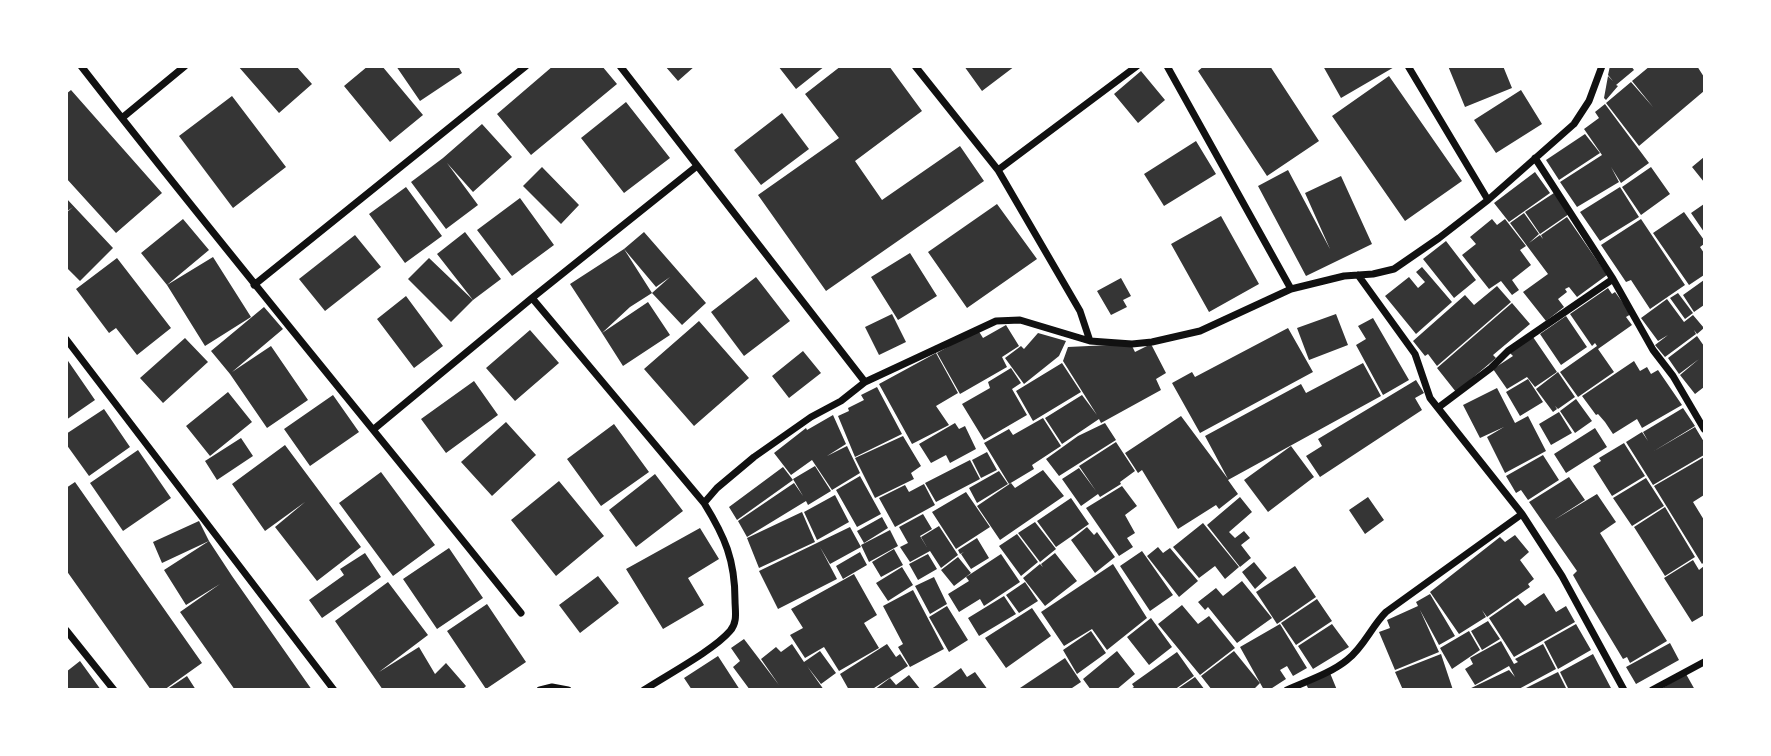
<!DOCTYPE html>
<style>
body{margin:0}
#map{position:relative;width:1771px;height:756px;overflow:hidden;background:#fff;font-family:Overpass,sans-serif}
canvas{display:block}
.frame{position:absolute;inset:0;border:68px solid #fff;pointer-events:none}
</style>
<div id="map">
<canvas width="1771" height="756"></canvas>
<div class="frame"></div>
</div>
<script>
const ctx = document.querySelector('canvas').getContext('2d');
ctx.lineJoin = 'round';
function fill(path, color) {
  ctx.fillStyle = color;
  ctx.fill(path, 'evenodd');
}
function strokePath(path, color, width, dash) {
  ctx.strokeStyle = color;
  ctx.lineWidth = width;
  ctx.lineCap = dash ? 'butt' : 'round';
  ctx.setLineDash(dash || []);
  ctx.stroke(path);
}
fill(new Path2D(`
 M 238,66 L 296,66 L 312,84 L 279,113 Z
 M 368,66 L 382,66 L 423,115 L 390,142 L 344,86 Z
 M 396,66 L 458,66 L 462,73 L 420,101 Z
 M 553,66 L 602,66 L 617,84 L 531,155 L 497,114 Z
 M 665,66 L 695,66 L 678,81 Z
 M 778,66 L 825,66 L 796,89 Z
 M 841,66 L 889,66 L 922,111 L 855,161 L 882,200 L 960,146 L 984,181 L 826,291 L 758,195 L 839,138 L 805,94 Z
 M 964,66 L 1015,66 L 982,91 Z
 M 1204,66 L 1270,66 L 1319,141 L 1267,176 L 1198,71 Z
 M 1323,66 L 1396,66 L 1341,98 Z
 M 1448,66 L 1503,66 L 1512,88 L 1465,107 Z
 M 1610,66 L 1631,66 L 1634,70 L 1616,85 L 1618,86 L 1606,100 L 1604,98 L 1608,76 L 1613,81 L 1608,75 Z
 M 1650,66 L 1697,66 L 1704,77 L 1704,91 L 1639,146 L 1606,103 L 1631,82 L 1653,107 L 1632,81 Z
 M 1141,71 L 1165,100 L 1138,123 L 1114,94 Z
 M 1389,76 L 1462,181 L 1405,221 L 1332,116 Z
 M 71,90 L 162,193 L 116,233 L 66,178 L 66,94 Z
 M 1521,90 L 1542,124 L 1496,153 L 1474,120 Z
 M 232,96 L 286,167 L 233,208 L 179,136 Z
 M 626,102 L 670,158 L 624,193 L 581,138 Z
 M 1605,104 L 1649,163 L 1621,183 L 1611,167 L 1619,182 L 1577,207 L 1560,182 L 1602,155 L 1584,129 L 1599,118 L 1595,112 Z
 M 782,113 L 809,149 L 761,185 L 734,150 Z
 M 482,124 L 512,157 L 473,192 L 447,163 L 478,205 L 446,229 L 411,182 L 443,158 Z
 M 1585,134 L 1600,153 L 1559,180 L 1546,160 Z
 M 1196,141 L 1216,174 L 1164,206 L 1144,174 Z
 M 1704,157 L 1704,182 L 1692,167 Z
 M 542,167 L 579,205 L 561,224 L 523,186 Z
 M 1651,167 L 1670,194 L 1641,215 L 1622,187 Z
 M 1288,170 L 1330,249 L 1305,193 L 1341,176 L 1372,244 L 1306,276 L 1258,186 Z
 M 1535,172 L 1550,193 L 1509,222 L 1494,203 Z
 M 406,187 L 442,236 L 405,263 L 369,214 Z
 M 1620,187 L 1639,217 L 1600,241 L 1580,212 Z
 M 1554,193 L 1569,214 L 1540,234 L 1525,212 Z
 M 66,198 L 113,248 L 80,281 L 66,267 L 66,213 L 73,207 L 66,212 Z
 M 520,198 L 554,245 L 512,276 L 477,230 Z
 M 997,204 L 1037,259 L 967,308 L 928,252 Z
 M 1704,204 L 1704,232 L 1691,213 Z
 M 1684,212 L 1704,240 L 1704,244 L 1700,247 L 1704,253 L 1704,275 L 1689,285 L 1653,233 Z
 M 1524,213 L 1539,234 L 1529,243 L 1540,235 L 1543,239 L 1541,235 L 1567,217 L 1607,275 L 1577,297 L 1569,287 L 1565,289 L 1567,292 L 1558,299 L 1564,307 L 1546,321 L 1523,292 L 1548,274 L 1510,223 Z
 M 1221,216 L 1259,284 L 1209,312 L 1171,244 Z
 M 183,219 L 209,250 L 167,285 L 213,257 L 251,317 L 205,346 L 167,285 L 141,253 Z
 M 1492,219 L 1497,225 L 1505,219 L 1526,246 L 1520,250 L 1531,265 L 1512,280 L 1519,290 L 1512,295 L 1501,281 L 1489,289 L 1462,255 L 1476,244 L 1470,237 Z
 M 1641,219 L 1685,285 L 1650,309 L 1631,280 L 1626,282 L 1601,245 Z
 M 465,232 L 501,279 L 473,300 L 451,322 L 408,279 L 429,258 L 473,300 L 437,254 Z
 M 644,232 L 706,303 L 682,325 L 652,293 L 670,277 L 656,287 L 624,249 L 652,293 L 630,307 L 602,333 L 648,302 L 670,335 L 623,366 L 602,333 L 570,284 L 624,249 Z
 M 355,235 L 381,267 L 325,311 L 299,279 Z
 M 1446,241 L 1476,280 L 1454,298 L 1423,259 Z
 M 910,253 L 937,296 L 898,320 L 871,277 Z
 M 117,258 L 171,328 L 137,355 L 116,328 L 109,333 L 76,289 Z
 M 1422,267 L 1452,302 L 1416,334 L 1385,296 L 1409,277 L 1418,288 L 1425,282 L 1416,272 Z
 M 756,277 L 790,321 L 744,356 L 711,312 Z
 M 1121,278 L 1131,296 L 1123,300 L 1127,307 L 1111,315 L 1097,291 Z
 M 1704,280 L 1704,305 L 1694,312 L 1683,295 Z
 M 1497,286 L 1511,302 L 1437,366 L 1428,354 L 1425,356 L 1413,341 L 1465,295 L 1474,305 Z
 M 1608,288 L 1612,294 L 1615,292 L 1631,314 L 1626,317 L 1632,325 L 1598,349 L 1614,372 L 1578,397 L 1560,372 L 1597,346 L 1595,343 L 1592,346 L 1570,314 Z
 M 1678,293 L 1693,313 L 1685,319 L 1670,298 Z
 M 406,296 L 443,346 L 414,368 L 377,319 Z
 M 1667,299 L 1684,322 L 1693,315 L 1704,328 L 1697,334 L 1694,330 L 1696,334 L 1665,357 L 1655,345 L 1668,335 L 1658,341 L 1641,318 Z
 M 1512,303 L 1530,324 L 1493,355 L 1496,358 L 1456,392 L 1437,368 Z
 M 264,307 L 283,329 L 232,372 L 271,346 L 308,400 L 267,428 L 230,374 L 211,351 Z
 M 892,314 L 906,342 L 879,355 L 865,327 Z
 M 1336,314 L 1348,345 L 1309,360 L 1297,328 Z
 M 1566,316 L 1587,347 L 1561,365 L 1540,334 Z
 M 1373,318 L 1409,380 L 1383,395 L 1356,345 L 1366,339 L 1358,326 Z
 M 699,321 L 749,378 L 694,426 L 644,369 Z
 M 1006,325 L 1019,346 L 1002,357 L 1007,367 L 960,394 L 937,353 L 978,330 L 983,338 Z
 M 1288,328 L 1313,372 L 1200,433 L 1172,383 L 1192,372 L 1195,377 Z
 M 530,330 L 559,363 L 515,401 L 486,368 Z
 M 1038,333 L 1066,341 L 1059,356 L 1024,384 L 1005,358 L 1021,346 L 1024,349 Z
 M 1697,336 L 1704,346 L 1704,387 L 1695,394 L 1680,375 L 1699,359 L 1679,374 L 1668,358 Z
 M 1533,337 L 1557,372 L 1535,387 L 1527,377 L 1507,389 L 1493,369 L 1513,356 L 1510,353 Z
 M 185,338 L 208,362 L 163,403 L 140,378 Z
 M 1131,344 L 1135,352 L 1151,344 L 1166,373 L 1156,379 L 1161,390 L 1101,423 L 1099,419 L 1062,444 L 1045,418 L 1082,395 L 1097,415 L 1063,361 L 1068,347 Z
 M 803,351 L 821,373 L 789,398 L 772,376 Z
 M 936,353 L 958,393 L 936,406 L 949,425 L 912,444 L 879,384 Z
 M 66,358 L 95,400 L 66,420 Z
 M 1634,361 L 1640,371 L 1647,367 L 1651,374 L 1658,370 L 1682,405 L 1642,428 L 1637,419 L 1613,434 L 1605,422 L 1598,414 L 1596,415 L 1582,396 Z
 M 1062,363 L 1081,392 L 1033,421 L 1016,391 Z
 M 1363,363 L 1381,396 L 1228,480 L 1238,494 L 1219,509 L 1216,505 L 1178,529 L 1142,470 L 1138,473 L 1125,453 L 1181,416 L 1228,479 L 1205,436 L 1301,384 L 1306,393 Z
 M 1011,368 L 1021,383 L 1012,389 L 1027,415 L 984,440 L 962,404 L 990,388 L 988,382 Z
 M 1558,372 L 1575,397 L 1558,409 L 1555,406 L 1557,409 L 1553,412 L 1536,389 Z
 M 1528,379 L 1543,402 L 1520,416 L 1506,392 Z
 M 1416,380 L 1424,393 L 1415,398 L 1422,410 L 1320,477 L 1306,456 L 1322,446 L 1318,439 Z
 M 474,381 L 498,415 L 446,453 L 421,419 Z
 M 877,387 L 902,434 L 855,457 L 838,416 L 849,411 L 848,408 L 864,400 L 861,395 Z
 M 1497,388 L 1515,423 L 1528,416 L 1546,451 L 1505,473 L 1487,437 L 1504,427 L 1480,438 L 1463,405 Z
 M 228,392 L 252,422 L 210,456 L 186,426 Z
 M 333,395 L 359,432 L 310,466 L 284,429 Z
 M 1576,399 L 1592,421 L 1575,433 L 1560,411 Z
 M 1683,408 L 1695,426 L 1654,451 L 1695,427 L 1704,442 L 1704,455 L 1653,485 L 1626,442 L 1642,432 L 1648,441 L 1643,432 Z
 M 104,409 L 130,447 L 89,476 L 66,444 L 66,434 Z
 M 1559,412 L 1572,433 L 1551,445 L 1539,424 Z
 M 833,415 L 846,444 L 827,456 L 847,446 L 860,473 L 832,490 L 812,460 L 791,475 L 774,453 L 806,428 L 807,430 Z
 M 1043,418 L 1061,446 L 1032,465 L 1034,469 L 1009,484 L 984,443 L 1009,429 L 1013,435 Z
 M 506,422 L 536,455 L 492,496 L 461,462 Z
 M 955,423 L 959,429 L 965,426 L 976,449 L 950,463 L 946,455 L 931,463 L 919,444 Z
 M 1105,423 L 1116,440 L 1059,476 L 1046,459 L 1078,436 Z
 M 614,424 L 649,472 L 601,506 L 567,459 Z
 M 1595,428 L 1607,447 L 1566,473 L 1554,454 Z
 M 903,436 L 921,466 L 911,473 L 914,479 L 875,498 L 855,458 Z
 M 241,438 L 253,456 L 217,480 L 205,461 Z
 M 1116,442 L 1135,471 L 1120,482 L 1121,484 L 1100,497 L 1098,494 L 1081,506 L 1062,479 L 1079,468 L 1096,491 L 1079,466 Z
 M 1624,443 L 1645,476 L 1612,496 L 1593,466 L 1601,461 L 1599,458 Z
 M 285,445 L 361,547 L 317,581 L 275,527 L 305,502 L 265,531 L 232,484 Z
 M 1291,446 L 1314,477 L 1268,512 L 1244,480 Z
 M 138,450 L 171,498 L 123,531 L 90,483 Z
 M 987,452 L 997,470 L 981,478 L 972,460 Z
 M 1543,455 L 1559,480 L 1528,500 L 1521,490 L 1516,493 L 1506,476 Z
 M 1704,457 L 1704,495 L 1693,502 L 1704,520 L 1704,562 L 1702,564 L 1654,486 Z
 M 970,460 L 980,479 L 936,502 L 925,483 Z
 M 815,466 L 831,491 L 808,505 L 806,501 L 747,537 L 738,521 L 794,483 L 803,496 L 793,479 Z
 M 783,467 L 793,480 L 737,520 L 729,507 Z
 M 1043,470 L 1064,496 L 1000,540 L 977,506 L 1011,483 L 1015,488 Z
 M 999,471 L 1008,484 L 977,503 L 969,488 Z
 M 381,472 L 435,545 L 393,576 L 339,503 Z
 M 655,474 L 683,511 L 636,547 L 609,510 Z
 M 860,476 L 881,514 L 857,527 L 836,490 Z
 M 1569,477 L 1585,500 L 1554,520 L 1597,494 L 1616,522 L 1600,533 L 1667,641 L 1630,663 L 1627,657 L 1623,659 L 1582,591 L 1573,575 L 1577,571 L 1529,502 Z
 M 1646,478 L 1664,506 L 1632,526 L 1613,498 Z
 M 559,481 L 604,536 L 556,576 L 511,520 Z
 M 75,482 L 202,663 L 164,690 L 151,690 L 66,570 L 66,488 Z
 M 924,484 L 935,505 L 895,527 L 879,498 L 905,485 L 909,492 Z
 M 1122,486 L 1137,506 L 1125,515 L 1135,533 L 1127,538 L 1133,547 L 1119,556 L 1086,508 Z
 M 966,492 L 990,527 L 956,549 L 932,512 Z
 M 835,495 L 849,522 L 817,540 L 804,512 Z
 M 1240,497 L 1252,512 L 1229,532 L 1235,538 L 1244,531 L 1250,538 L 1241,545 L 1251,558 L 1240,567 L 1207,525 Z
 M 1368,497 L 1384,520 L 1365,534 L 1349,510 Z
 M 1071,498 L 1089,524 L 1056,547 L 1037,521 Z
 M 1665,507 L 1695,557 L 1665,576 L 1634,527 Z
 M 802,512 L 815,542 L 759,568 L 747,538 Z
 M 923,514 L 932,529 L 920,536 L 928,549 L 921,537 L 939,526 L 958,555 L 941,568 L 930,551 L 910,562 L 900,547 L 908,543 L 899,527 Z
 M 882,517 L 888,528 L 864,543 L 857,531 Z
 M 199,521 L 209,541 L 162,563 L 153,542 Z
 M 1035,522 L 1056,549 L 1040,562 L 1018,533 Z
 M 1203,523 L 1239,567 L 1225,579 L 1215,566 L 1199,578 L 1173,547 Z
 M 850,527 L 861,547 L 830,564 L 820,547 L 837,579 L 778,609 L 759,571 Z
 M 1087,527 L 1094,535 L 1097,532 L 1115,557 L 1095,573 L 1071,540 Z
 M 700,528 L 719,559 L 688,578 L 704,605 L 663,629 L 626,569 Z
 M 890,530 L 898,546 L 869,562 L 861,545 Z
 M 1017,534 L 1038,562 L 1021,576 L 999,546 Z
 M 1515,535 L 1529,552 L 1520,560 L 1534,579 L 1528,584 L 1530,587 L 1487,617 L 1482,610 L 1486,617 L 1459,634 L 1430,592 L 1500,537 L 1505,542 Z
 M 977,538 L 989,558 L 971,569 L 961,554 L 964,552 L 960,554 L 958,550 Z
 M 209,541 L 232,576 L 312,690 L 235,690 L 180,612 L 220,584 L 186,605 L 164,570 Z
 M 1158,547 L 1163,553 L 1170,548 L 1198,581 L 1179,597 L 1147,556 Z
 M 449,548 L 483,598 L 437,629 L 403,579 Z
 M 894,549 L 903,565 L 881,577 L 872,562 Z
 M 1142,551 L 1173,595 L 1150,611 L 1120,566 Z
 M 860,552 L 867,565 L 843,579 L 836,566 Z
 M 365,553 L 381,577 L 322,618 L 309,600 L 344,575 L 340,569 Z
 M 1055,553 L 1077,581 L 1045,606 L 1023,578 L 1040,564 L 1043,567 L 1041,564 Z
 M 928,554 L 937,569 L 918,580 L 909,564 Z
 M 1001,554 L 1020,582 L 984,606 L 980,599 L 959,612 L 948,594 L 969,581 L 966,577 Z
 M 958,557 L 971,573 L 954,586 L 941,570 Z
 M 1693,560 L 1699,570 L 1704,566 L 1704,615 L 1692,622 L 1664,578 Z
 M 1254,562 L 1267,578 L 1255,589 L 1242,572 Z
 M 1113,564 L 1147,618 L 1107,650 L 1092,629 L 1064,646 L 1041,612 Z
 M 1295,566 L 1316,597 L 1277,624 L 1256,592 Z
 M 902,567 L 913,585 L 888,601 L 876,583 Z
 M 854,574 L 877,615 L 864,623 L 879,648 L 839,671 L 824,647 L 805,658 L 790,635 L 803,628 L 791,609 Z
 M 598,576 L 619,603 L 580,633 L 559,605 Z
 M 934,577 L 947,604 L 930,614 L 915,586 Z
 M 1242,581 L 1272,618 L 1237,643 L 1208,607 L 1205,610 L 1198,602 L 1216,588 L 1223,596 Z
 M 388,582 L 428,635 L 379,672 L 419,647 L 435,674 L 446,663 L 466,686 L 462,690 L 383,690 L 335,621 Z
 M 1025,582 L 1038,601 L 1019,613 L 1006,595 Z
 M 913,590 L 944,649 L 910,667 L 898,647 L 903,644 L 883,606 Z
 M 1544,593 L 1556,612 L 1566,606 L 1575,622 L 1514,657 L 1489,618 L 1518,598 L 1525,606 Z
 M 1430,594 L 1455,636 L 1439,645 L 1420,610 L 1439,652 L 1395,670 L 1379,632 L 1390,628 L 1387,620 L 1418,606 L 1416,602 Z
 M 1004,596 L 1016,614 L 979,636 L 968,618 Z
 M 1317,599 L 1332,621 L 1296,645 L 1281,623 Z
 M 487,604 L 526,662 L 486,689 L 447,631 Z
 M 1182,605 L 1198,624 L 1209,616 L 1235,648 L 1200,675 L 1158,624 Z
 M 947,606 L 968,640 L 949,652 L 929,617 Z
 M 1032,608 L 1051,636 L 1006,668 L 985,638 Z
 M 1151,618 L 1172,647 L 1149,665 L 1127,637 Z
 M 1488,621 L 1500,639 L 1482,650 L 1471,631 Z
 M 1280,624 L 1307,668 L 1293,676 L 1287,666 L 1280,670 L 1286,679 L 1269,690 L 1264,690 L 1240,647 Z
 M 1332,624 L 1349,647 L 1313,669 L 1298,646 Z
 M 1576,624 L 1591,650 L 1558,669 L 1544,642 Z
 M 1091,631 L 1106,653 L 1077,674 L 1063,650 Z
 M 1469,631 L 1480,650 L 1452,669 L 1440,648 Z
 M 744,639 L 779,685 L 761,659 L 776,647 L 781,652 L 792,644 L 804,662 L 820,651 L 836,673 L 821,684 L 807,666 L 824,690 L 750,690 L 733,667 L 740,661 L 731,648 Z
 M 1501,641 L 1514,664 L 1518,662 L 1515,659 L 1543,644 L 1556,669 L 1517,690 L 1467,690 L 1509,670 L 1515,677 L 1509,666 L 1475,685 L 1465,669 L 1473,664 L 1470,658 Z
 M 1670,643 L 1679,660 L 1636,684 L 1626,667 Z
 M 887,644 L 896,657 L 900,654 L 908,666 L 871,690 L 849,690 L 840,674 Z
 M 1117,651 L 1135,674 L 1116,690 L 1091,690 L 1083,679 Z
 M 1234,651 L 1260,683 L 1253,690 L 1212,690 L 1201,676 Z
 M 1177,652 L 1194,676 L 1174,690 L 1129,690 L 1134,687 L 1132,684 Z
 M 1441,654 L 1453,690 L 1403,690 L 1395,672 Z
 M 1593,654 L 1612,690 L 1569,690 L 1560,672 Z
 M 718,656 L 740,690 L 692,690 L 684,678 Z
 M 1065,658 L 1081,682 L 1069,690 L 1017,690 Z
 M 80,661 L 101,690 L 66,690 L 66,672 Z
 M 961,668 L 967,677 L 975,672 L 988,690 L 930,690 Z
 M 1558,672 L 1567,690 L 1522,690 Z
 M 1330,673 L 1337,690 L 1309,690 L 1306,684 Z
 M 1686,674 L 1695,690 L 1659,690 Z
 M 909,675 L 921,690 L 874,690 L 890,678 L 896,685 Z
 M 187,676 L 196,690 L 166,690 Z
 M 1195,677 L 1205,690 L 1176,690 Z`), '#353535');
strokePath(new Path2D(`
 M 81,66 C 225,251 375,430 521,613
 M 620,66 L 865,382
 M 915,66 L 998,170 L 1080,311 L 1090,341
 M 1167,66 L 1291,289
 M 1408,66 L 1488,200
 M 122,118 L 185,66
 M 1535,158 L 1613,279 L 1653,350 L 1673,376 L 1704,429
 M 998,170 L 1137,66
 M 1358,275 L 1415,354 L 1430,398 L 1522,514 L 1562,576 L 1624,690
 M 254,285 L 526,66
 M 532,298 L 704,503
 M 66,339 L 334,690
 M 1439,407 L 1491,368 L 1508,351 L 1613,279
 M 374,429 L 532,298 L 697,166
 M 66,630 L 114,690
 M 540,690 L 552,687 L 568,690
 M 644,690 C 665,676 714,650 730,631 C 738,622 735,611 735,600 C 735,560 725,537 704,503 L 717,488 L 754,457 L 811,417 L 841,401 L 865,382 L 996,321 L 1020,320 L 1090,341 L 1132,344 L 1152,342 L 1200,331 L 1291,289 L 1344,276 L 1373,274 L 1394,269 L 1439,238 L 1488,200 L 1574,124 L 1589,101 L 1602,66
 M 1287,690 C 1307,681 1331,673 1347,660 C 1364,647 1371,627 1386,612 L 1522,514
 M 1652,690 L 1704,662`), '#111', 7);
</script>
